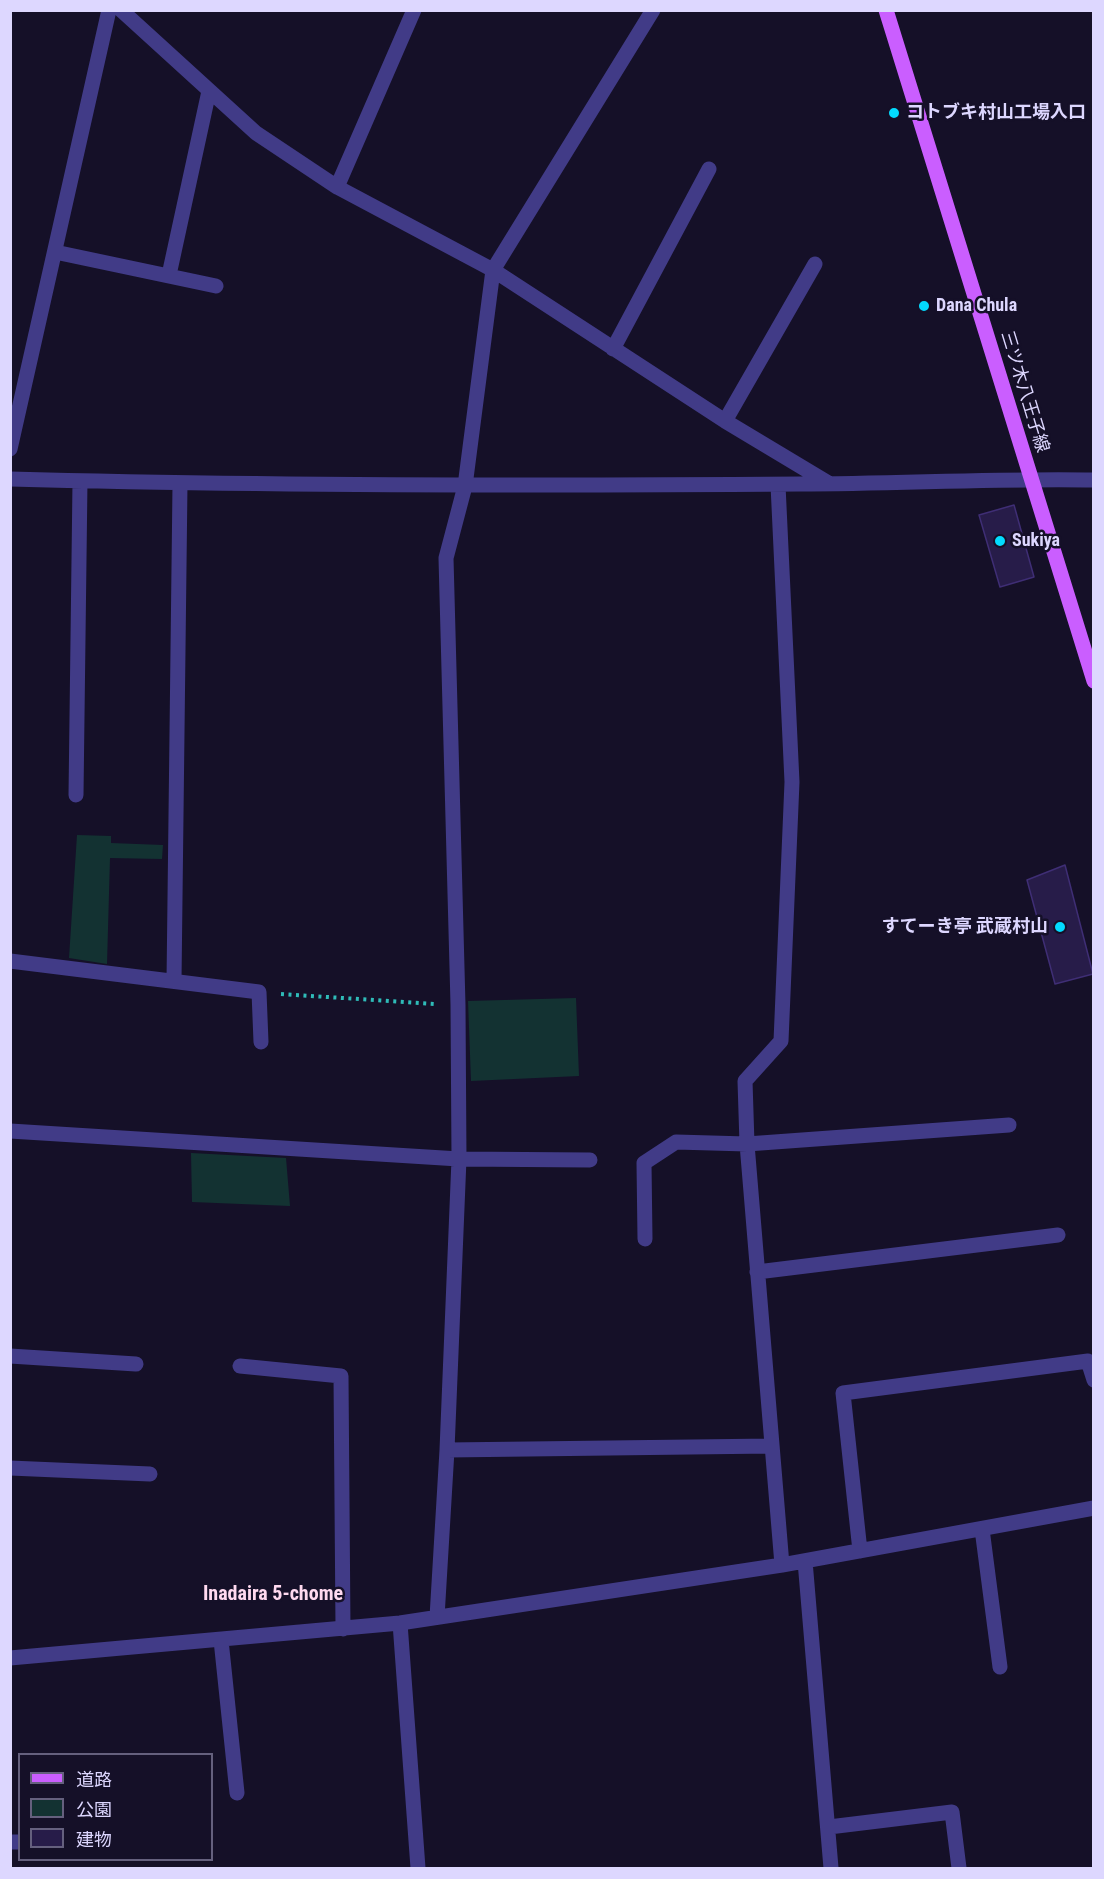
<!DOCTYPE html>
<meta charset="utf-8">
<style>
body{margin:0}
#map{position:relative;width:1104px;height:1879px;overflow:hidden;background:#151028;font-family:"Roboto Condensed","Noto Sans JP",sans-serif}
canvas{display:block}
.frame{position:absolute;inset:0;border:12px solid #ddd7ff;pointer-events:none}
.legend{position:absolute;left:18px;top:1753px;width:195px;height:108px;box-sizing:border-box;background:#151028;border:2px solid #65607e;margin:0;padding:8px 10px;list-style:none;font-size:18px;color:#ddd7ff}
.legend li{display:flex;align-items:center;gap:12px;height:30px}
.legend b{width:30px;border:2px solid #65607e}
</style>
<div id="map">
<canvas width="1104" height="1879"></canvas>
<div class="frame"></div>
<ul class="legend">
<li><b style="height:8px;background:#ca5eff"></b>道路</li>
<li><b style="height:16px;background:#133232"></b>公園</li>
<li><b style="height:16px;background:#271c49"></b>建物</li>
</ul>
</div>
<script>
const ctx = document.querySelector('canvas').getContext('2d');
ctx.lineJoin = 'round';
function fill(path, color) {
  ctx.fillStyle = color;
  ctx.fill(path, 'evenodd');
}
function strokePath(path, color, width, dash) {
  ctx.strokeStyle = color;
  ctx.lineWidth = width;
  ctx.lineCap = dash ? 'butt' : 'round';
  ctx.setLineDash(dash || []);
  ctx.stroke(path);
}
function label(font, color, halo, rows, align = 'center') {
  ctx.font = font + ' "Roboto Condensed","Noto Sans JP",sans-serif';
  ctx.lineWidth = 5;
  ctx.setLineDash([]);
  ctx.textBaseline = 'middle';
  ctx.strokeStyle = halo;
  ctx.fillStyle = color;
  for (const [text, x, y, turn = 0] of rows) {
    ctx.save();
    ctx.translate(x, y);
    ctx.rotate((+turn || 0) * Math.PI / 180);
    ctx.textAlign = isNaN(turn) ? turn : align;
    if (halo) ctx.strokeText(text, 0, 0);
    ctx.fillText(text, 0, 0);
    ctx.restore();
  }
}
fill(new Path2D(`
 M 77,835 L 111,836 L 111,843 L 163,845 L 162,859 L 110,858 L 107,964 L 69,958 Z
 M 576,998 L 579,1076 L 471,1081 L 468,1001 Z
 M 191,1153 L 286,1158 L 290,1206 L 192,1202 Z`), '#133232');
const building = new Path2D(`
 M 1014,505 L 1034,577 L 1000,587 L 979,515 Z
 M 1065,865 L 1093,974 L 1055,984 L 1027,880 Z`);
fill(building, '#271c49');
strokePath(building, '#3f2e75', 1.5);
strokePath(new Path2D(`
 M 281,994 L 435,1004`), '#2fbbb8', 4, [3, 4.5]);
strokePath(new Path2D(`
 M 121,10 L 256,133 L 337,187 L 493,270 L 725,421 L 830,484
 M 337,187 L 414,10
 M 55,252 L 216,286
 M 169,275 L 209,91
 M 613,349 L 709,169
 M 725,421 L 815,264
 M 10,449 L 109,10
 M 10,479 C 273,486 537,486 800,484 C 898,484 996,478 1094,480
 M 778,485 L 792,782 L 781,1041 L 745,1081 L 747,1144 L 782,1565
 M 76,795 L 80,481
 M 10,961 L 259,992 L 261,1042
 M 174,981 L 180,484
 M 10,1131 L 459,1159 L 590,1160
 M 645,1239 L 644,1163 L 676,1142 L 747,1144 L 1009,1125
 M 757,1272 L 1058,1235
 M 10,1356 L 136,1364
 M 240,1366 L 341,1376 L 343,1629
 M 447,1450 L 772,1446
 M 10,1468 L 150,1474
 M 982,1529 L 1000,1667
 M 860,1551 L 843,1393 L 1088,1361 L 1094,1380
 M 805,1561 L 831,1868
 M 437,1617 L 447,1450 L 459,1159 L 458,1005 L 446,558 L 465,486 L 493,270 L 653,10
 M 400,1623 L 418,1868
 M 221,1640 L 237,1793
 M 10,1658 L 400,1623 L 782,1565 L 1094,1508
 M 829,1827 L 952,1812 L 959,1868
 M 10,1842 L 20,1842`), '#413b87', 15);
strokePath(new Path2D(`
 M 886,10 L 1094,681`), '#ca5eff', 15);
for (const [x, y, r, color] of [
 [894,113,6,"#03dbff"],
 [924,306,6,"#03dbff"],
 [1000,541,6,"#03dbff"],
 [1060,927,6,"#03dbff"]
]) {
  const dot = new Path2D();
  dot.arc(x, y, r, 0, 2 * Math.PI);
  ctx.fillStyle = color;
  ctx.fill(dot);
  strokePath(dot, '#151028', 2);
}
label('bold 18px', '#ddd7ff', '#151028', [
 ["コトブキ村山工場入口",906,113],
 ["Dana Chula",936,306],
 ["Sukiya",1012,541],
 ["すてーき亭 武蔵村山",1048,927,"right"]
], 'left');
label('18px', '#ddd7ff', '#151028', [
 ["三ツ木八王子線",1024,392,73]
]);
label('bold 20px', '#ffd9ef', '#151028', [
 ["Inadaira 5-chome",273,1595]
]);
</script>
